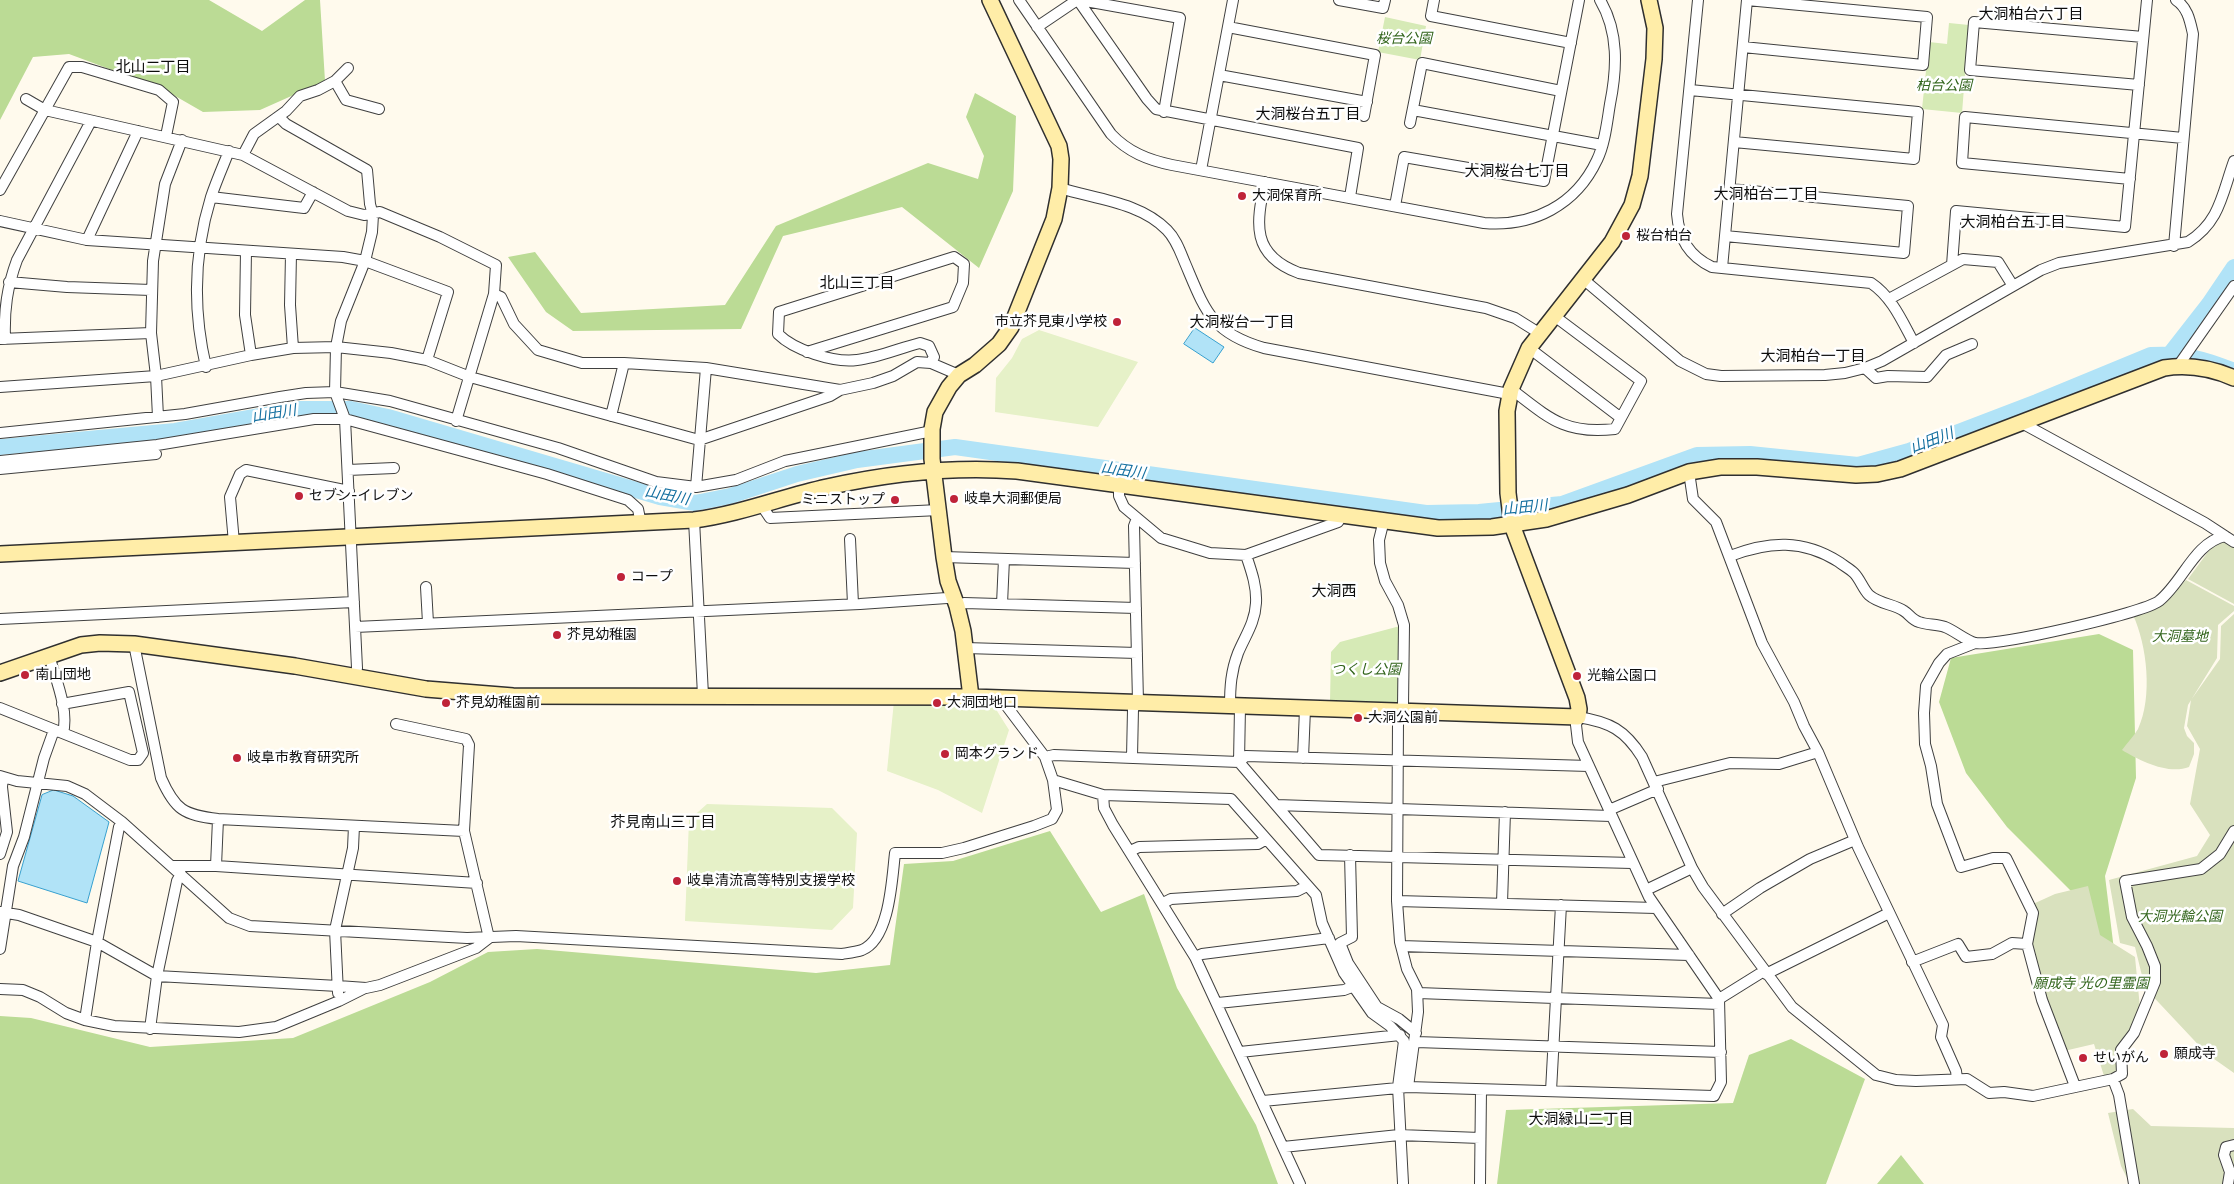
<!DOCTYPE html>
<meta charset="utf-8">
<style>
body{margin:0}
canvas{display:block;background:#fffaed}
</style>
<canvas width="2234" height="1184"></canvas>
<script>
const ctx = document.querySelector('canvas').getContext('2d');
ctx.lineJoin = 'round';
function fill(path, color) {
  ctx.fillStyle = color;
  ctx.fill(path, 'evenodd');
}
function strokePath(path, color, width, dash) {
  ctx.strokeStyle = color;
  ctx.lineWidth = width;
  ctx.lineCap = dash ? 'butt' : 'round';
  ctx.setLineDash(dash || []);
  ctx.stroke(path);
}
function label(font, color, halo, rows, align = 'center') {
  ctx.font = font + ' "Libre Baskerville","Noto Sans JP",serif';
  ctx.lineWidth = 5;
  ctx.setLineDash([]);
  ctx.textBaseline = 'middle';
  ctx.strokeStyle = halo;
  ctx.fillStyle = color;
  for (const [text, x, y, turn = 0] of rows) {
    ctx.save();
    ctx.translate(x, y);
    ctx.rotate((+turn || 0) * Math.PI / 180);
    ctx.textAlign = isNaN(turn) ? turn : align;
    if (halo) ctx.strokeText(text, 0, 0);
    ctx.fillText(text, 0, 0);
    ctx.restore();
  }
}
fill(new Path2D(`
 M 1385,17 L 1426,26 L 1420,60 L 1378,52 Z
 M 1949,23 L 1969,25 L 1962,113 L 1922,109 L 1929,42 L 1947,44 Z
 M 1400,626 L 1400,705 L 1330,702 L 1331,652 L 1340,642 Z`), '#d6eab6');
fill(new Path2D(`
 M 0,0 L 209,0 L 262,31 L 305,0 L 320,0 L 325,81 L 260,110 L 203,112 L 163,89 L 69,54 L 33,57 L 0,120 Z
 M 975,93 L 1016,116 L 1013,191 L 979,268 L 902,207 L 783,236 L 741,329 L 573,331 L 546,312 L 508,257 L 535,252 L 581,313 L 725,305 L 776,226 L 928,163 L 978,179 L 984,156 L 966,117 Z
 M 2099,634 L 2133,650 L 2136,778 L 2105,876 L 2114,950 L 2094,950 L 2077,897 L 2007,827 L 1966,773 L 1939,702 L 1951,658 Z
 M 1050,831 L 1101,912 L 1144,894 L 1177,988 L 1256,1125 L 1278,1184 L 0,1184 L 0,1016 L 31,1018 L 150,1047 L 293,1038 L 430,982 L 488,952 L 537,949 L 816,973 L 890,965 L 904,864 L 953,861 Z
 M 1791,1039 L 1865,1079 L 1826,1184 L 1497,1184 L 1506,1110 L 1733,1103 L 1749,1055 Z
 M 1901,1155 L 1924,1184 L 1877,1184 Z`), '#bbdb95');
fill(new Path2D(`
 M 2234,535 L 2234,604 L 2188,579 L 2216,541 Z
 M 2186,580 L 2234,606 L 2234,611 L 2218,625 L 2217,658 L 2188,705 L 2184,728 L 2187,736 L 2194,743 L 2194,754 L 2189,767 C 2169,775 2140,761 2122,750 C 2127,743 2134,736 2138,729 C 2153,697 2147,645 2133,615 L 2159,606 Z
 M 2234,614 L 2234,1073 L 2207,1054 L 2145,988 L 2135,947 L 2120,943 L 2109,880 L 2197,856 L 2210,835 L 2190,804 L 2200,749 L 2187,726 L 2191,700 L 2220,659 L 2221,626 Z
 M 2088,886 L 2100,935 L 2135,957 L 2140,1008 L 2125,1039 L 2120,1072 L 2104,1076 L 2094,1044 L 2064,1051 L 2047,1003 L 2031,945 L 2033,904 L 2055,894 Z
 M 2133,1109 L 2151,1126 L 2234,1128 L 2234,1184 L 2130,1184 L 2121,1166 L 2108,1113 Z`), '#d9e1be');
fill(new Path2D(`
 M 1039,330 L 1138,362 L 1098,427 L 995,412 L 996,378 L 1012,358 L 1022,339 Z
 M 894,701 L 992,703 L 1009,730 L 982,813 L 938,790 L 887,771 Z
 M 707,804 L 832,808 L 857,833 L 853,908 L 832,930 L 685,921 L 689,820 Z`), '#e6f1c8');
const water = new Path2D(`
 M 1195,328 L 1224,347 L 1213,363 L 1184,344 Z
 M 54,790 L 73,796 L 109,822 L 87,903 L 18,881 L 42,795 Z`);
fill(water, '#b1e3f7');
strokePath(water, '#37a0cf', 1);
strokePath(new Path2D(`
 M 2170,354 L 2209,304 L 2234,267
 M 0,447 L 175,431 L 300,409 L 351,409 L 388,417 L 660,497 L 695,503 L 730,496 L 797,474 L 857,460 L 955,447 L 1426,513 L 1479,512 L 1562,504 L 1697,455 L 1750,454 L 1858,465 L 1909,451 L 2037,402 L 2151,355 C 2183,353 2205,359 2234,371`), '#b1e3f7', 16);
const street = new Path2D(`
 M 1019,0 L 1111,134 C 1128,152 1148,160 1172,165 L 1484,223 C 1533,227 1576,205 1597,160 C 1605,144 1607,122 1610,104 C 1617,69 1619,32 1600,0
 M 1078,0 L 1147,99 L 1156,109 L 1358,148 L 1350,197
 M 1080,0 L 1180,18 L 1164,112
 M 1339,0 L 1383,8 L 1385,0
 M 1434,0 L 1431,16 L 1571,43
 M 1698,0 L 1677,214 C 1679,239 1689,256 1712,267 L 1871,283 C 1892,297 1902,321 1914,343
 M 1037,27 L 1077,0
 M 1228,27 L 1375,55 L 1364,116
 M 1743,47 L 1923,65 L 1927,17 L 1747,0
 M 1219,75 L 1367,102
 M 335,81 L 346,100 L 379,109
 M 2139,85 L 1970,70 L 1974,22 L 2143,37
 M 1690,90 L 1918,112 L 1914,159 L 1734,142
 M 26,99 L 45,110 L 243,155 L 348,211 L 364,215 L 380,212 L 440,237 L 496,265 L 494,294 L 456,421
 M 1413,110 L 1602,145
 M 279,117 L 286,124 L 367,170 L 370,204 L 373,215 L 372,232 L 365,261 L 341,321 L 336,347 L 335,392 L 345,419 L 357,668 L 355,677
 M 1410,123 L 1422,63 L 1561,91
 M 243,155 L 254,134 L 286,111 L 300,96 L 318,90 L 335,81 L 348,68
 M 1201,170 L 1233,0
 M 2130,179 L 1962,163 L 1965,117 L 2183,138
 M 1265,182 C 1256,224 1251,255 1299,273 L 1486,308 L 1515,318 L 1539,333
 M 1060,188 C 1095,199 1140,202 1167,230 C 1176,239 1180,251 1185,263 C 1205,310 1211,333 1264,348 L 1509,394
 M 0,190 L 69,67 L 82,67 L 159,90 L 173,102 L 166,136
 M 211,197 L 304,208 L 313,192
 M 1395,206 L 1404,157 L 1544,181 L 1579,0
 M 0,221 L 87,240 L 343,257 L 365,261 L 448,292 L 427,360
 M 1725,236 L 1904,253 L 1908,206 L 1730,189
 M 87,240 L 138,131
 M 2174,246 L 2193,34 C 2190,21 2188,8 2176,0
 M 246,251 L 245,315 L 251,355
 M 291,254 L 290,305 L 293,348
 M 1952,265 L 1956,211 L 2125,227 L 2147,0
 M 1722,268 L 1747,0
 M 1583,279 L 1680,361 L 1706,374 L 1721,376 L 1825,375 L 1845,373 L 1865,368 L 1882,361 L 2041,270 L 2059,263 L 2188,242 C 2220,222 2222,194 2234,161
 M 9,282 L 67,287 L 151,290
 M 494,294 L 501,297 L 514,324 L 538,350 L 582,363 L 624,363 L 706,368 L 840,390 L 873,383 L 893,376 L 917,362 L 931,363 L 959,375
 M 1889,299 L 1963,259 L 1998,262 L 2013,286
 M 0,339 L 151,333
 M 5,339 C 4,310 7,287 17,260 L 91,121
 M 1529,348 L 1621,418
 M 807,352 L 953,307 L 963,283 L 964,264 L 954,257 L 779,312 L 778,334 C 794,350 833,363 857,360 C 877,358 900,348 920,343 L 929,346 L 934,357 L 931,363
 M 2178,366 L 2234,286
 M 206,367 C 193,311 194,252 211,197 C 216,182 223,166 229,151
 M 1865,368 L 1876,378 L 1888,376 L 1927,377 L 1946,355 L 1972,344
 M 0,387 L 156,376 L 251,355 L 293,348 L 336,347 L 391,353 L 427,360 L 470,377 L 699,440 L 830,396 L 840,390
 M 1511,389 C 1549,418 1565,435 1615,429 L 1641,381 L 1553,315
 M 611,416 L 624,363
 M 158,417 L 156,376 L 151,333 L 153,261 L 165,184 L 182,140
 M 2020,422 L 2205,523 L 2234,542
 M 0,433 L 185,414 L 280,397 L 306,393 L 335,392 L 390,401 L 558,448 L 656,482 L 696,487 L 736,480 L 785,461 L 932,431
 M 0,461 L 157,445 L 314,419 L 345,419 L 547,474 L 628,500 L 638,509 L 641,524
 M 0,469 L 156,454
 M 348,470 L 394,468
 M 1689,472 L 1693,499 L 1716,522 L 1762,643 L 1794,702 L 1804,726 L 1818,752 L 1858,847 L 1943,1025 L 1941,1037 L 1956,1071 L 1957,1078
 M 1119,485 L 1119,496 L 1124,507 L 1161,538 L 1210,553 L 1246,555 L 1338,522 L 1343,514
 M 696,487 L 706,368
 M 762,506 L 770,518 L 939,510
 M 694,520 L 703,695
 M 1384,520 L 1379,540 L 1380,563 L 1385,581 L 1398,605 L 1404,625 L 1403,706 L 1398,721 L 1397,901 L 1400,942 L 1407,969 L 1417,989 L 1418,1012 L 1408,1087
 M 850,539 L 853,604
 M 234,543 L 230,497 L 240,474 L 246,470 L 349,491
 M 1730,556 C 1769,541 1803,539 1839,562 C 1844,566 1850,569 1854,573 C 1860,579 1863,589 1869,595 C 1879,604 1894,604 1904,611 C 1909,614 1912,620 1919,622 C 1927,625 1936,624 1945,627 C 1955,631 1965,640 1975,643 C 1996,647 2143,613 2159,601 C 2183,582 2194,543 2225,536
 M 944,557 L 1135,563
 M 426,587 L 428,623
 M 1002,604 L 1004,559
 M 957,606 L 964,603 L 1136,608
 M 0,619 L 354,602
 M 355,627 L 860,604 L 947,598 L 952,596
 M 1975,643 L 1947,654 L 1939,663 L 1926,686 L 1924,713 L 1925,744 L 1931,766 L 1937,804 L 1961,867 L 1993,858 L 2006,858 L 2033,913 L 2027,944 L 2042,1000 L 2075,1086
 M 134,644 L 161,778 C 175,810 184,815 218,819 L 464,831
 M 965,648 L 1137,653
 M 49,655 C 55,678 69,709 63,733
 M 1230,706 C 1230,687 1231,671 1238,653 C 1245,636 1255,623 1256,603 C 1257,586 1251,570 1246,555
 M 1240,707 L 1239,762 L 1319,855 L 1632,863
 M 0,708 L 130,760 L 138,760 L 143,753 L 129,692 L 62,704
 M 396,724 L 466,739 L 469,745 L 464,831 L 489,938
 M 1045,757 L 1054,755 L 1239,762 L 1246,756 L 1589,766
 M 1132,757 L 1133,709 L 1138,702 L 1134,526 L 1137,518
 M 1303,758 L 1305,709
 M 0,776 L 17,781 L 67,786 L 85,794 L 122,822 L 229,918 L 250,926 L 467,938 L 516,936 L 842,954 C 848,953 856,952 862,950 C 890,939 892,878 895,853 L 942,853 L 964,848 L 1034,826 L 1052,819 L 1057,810 L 1053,780 L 1045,757 L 1008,708 L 1004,699
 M 1053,780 L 1103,795 L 1231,799 L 1316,895 L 1322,923 L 1344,973 L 1372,1013 L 1390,1026 L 1404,1041 L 1398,1087 L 1403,1183
 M 1654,782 L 1730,763 L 1779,764 L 1818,752
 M 1103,795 L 1104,808 L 1113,825 L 1195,957 L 1300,1184
 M 1276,805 L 1611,816
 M 1609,810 L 1658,789
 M 1130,851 L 1139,847 L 1258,844 L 1265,840
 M 0,854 L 7,832 L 2,787 L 3,777
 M 1350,855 L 1352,937 L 1340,943 L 1348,963 L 1377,1007 L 1399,1019 L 1416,1033
 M 172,866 L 216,866 L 477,883
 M 216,866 L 218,819
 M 1646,890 L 1692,868
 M 1397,901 L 1656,908
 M 1163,903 L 1171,899 L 1297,891 L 1307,886
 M 1502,903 L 1505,812
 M 0,912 L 19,915 L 97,942 L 157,976 L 338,986 L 366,988 L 380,985 L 476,948 L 489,938
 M 1722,914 L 1760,888 L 1810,859 L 1855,840
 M 1401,946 L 1689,955
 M 0,949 L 13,866 L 24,837 L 44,758 L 54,730
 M 1195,957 L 1202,954 L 1329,938
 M 1912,962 L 1958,944 L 1966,957 L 1992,954 L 2012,943 L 2027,944
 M 1766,974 L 1889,913
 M 0,989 L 23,990 L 40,997 L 66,1013 L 85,1020 L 114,1026 L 239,1032 L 276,1027 L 339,1001 L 365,988
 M 338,993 L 335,930 L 353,848 L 354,826
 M 1418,993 L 1719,1004
 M 1719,999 L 1764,971
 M 1218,1003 L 1344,990 L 1352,987
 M 85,1020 L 97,942 L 119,827 L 122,822
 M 150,1029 L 157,976 L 177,881 L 181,874
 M 1416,1042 L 1721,1052
 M 1240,1052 L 1400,1035
 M 2113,1079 L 2119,1095 L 2134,1184
 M 1551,1091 L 1561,905
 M 1263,1101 L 1408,1087 L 1714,1096 L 1721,1082 L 1719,999 L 1649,897 L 1578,742 L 1576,725 L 1578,717 C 1610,722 1625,730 1642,757 L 1692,868 L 1703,887 L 1792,1007 L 1876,1075 L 1896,1080 L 1916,1081 L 1967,1079 L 1989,1093 L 2004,1092 L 2033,1096 L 2113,1079 L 2122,1074 L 2121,1050 L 2134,1033 L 2155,982 L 2155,966 L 2147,946 L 2132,917 L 2125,881 L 2201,869 L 2220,854 L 2234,831
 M 1283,1147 L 1399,1135 L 1480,1138
 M 1480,1184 L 1481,1090
 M 2228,1184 L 2230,1172 L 2224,1155 L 2226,1147 L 2234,1145`);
const secondary = new Path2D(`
 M 0,554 L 694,520 C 740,514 782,497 827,487 C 890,473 952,466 1017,471 L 1438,528 L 1492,527 L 1546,519 L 1628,495 L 1689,472 L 1720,467 L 1757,467 L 1856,475 L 1877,474 L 1900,469 L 2164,368 C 2189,364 2211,368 2234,378
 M 0,673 L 81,645 L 100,643 L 134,644 L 295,666 L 426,689 L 513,696 L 971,697 L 1578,717 L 1579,709 L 1577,698 L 1512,525 L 1508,493 L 1507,411 L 1511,389 L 1529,348 L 1612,242 L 1632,205 L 1640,176 L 1654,59 L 1655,28 L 1649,0
 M 971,697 L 963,631 L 957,606 L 948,581 L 944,557 L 932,459 L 932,429 L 935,412 L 949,387 L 959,375 L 975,365 L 999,344 L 1011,327 L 1054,219 L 1060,188 L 1061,159 L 1059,146 L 990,0`);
strokePath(street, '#404040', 12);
strokePath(secondary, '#2f2f2f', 18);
strokePath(street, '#fff', 10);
strokePath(secondary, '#ffeda8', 15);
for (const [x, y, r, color] of [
 [1242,196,5,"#bf2339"],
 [1626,236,5,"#bf2339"],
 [1117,322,5,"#bf2339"],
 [299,496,5,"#bf2339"],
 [954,499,5,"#bf2339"],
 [895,500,5,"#bf2339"],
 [621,577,5,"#bf2339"],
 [557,635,5,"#bf2339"],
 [25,675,5,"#bf2339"],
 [1577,676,5,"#bf2339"],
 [446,703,5,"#bf2339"],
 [937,703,5,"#bf2339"],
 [1358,718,5,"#bf2339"],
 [945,754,5,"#bf2339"],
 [237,758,5,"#bf2339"],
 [677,881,5,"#bf2339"],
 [2164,1054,5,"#bf2339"],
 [2083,1058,5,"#bf2339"]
]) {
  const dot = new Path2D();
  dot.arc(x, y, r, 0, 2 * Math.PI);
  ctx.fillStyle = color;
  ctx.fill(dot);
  strokePath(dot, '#fff', 2);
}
label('italic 14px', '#32651c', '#fff', [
 ["桜台公園",1404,39],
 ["柏台公園",1944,86],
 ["大洞墓地",2180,637],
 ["つくし公園",1366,670],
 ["大洞光輪公園",2180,917],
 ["願成寺 光の里霊園",2091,984]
]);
label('14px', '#0d0d0d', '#fff', [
 ["大洞保育所",1252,196],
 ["桜台柏台",1636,236],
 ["市立芥見東小学校",1107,322,"right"],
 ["セブン-イレブン",309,496],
 ["岐阜大洞郵便局",964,499],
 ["ミニストップ",885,500,"right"],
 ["コープ",631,577],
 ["芥見幼稚園",567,635],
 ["南山団地",35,675],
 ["光輪公園口",1587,676],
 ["芥見幼稚園前",456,703],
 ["大洞団地口",947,703],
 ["大洞公園前",1368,718],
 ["岡本グランド",955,754],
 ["岐阜市教育研究所",247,758],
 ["岐阜清流高等特別支援学校",687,881],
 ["願成寺",2174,1054],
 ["せいがん",2093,1058]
], 'left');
label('15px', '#0d0d0d', '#fff', [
 ["大洞柏台六丁目",2031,15],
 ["北山二丁目",153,68],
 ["大洞桜台五丁目",1308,115],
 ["大洞桜台七丁目",1517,172],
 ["大洞柏台二丁目",1766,195],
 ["大洞柏台五丁目",2013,223],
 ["北山三丁目",857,284],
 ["大洞桜台一丁目",1242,323],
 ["大洞柏台一丁目",1813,357],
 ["大洞西",1334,592],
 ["芥見南山三丁目",663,823],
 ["大洞緑山二丁目",1581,1120]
]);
label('italic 15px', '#1570a0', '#fff', [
 ["山田川",274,414,-9],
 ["山田川",1932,441,-21],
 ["山田川",1123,471,8],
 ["山田川",667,496,11],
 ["山田川",1525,508,-6]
]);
</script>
